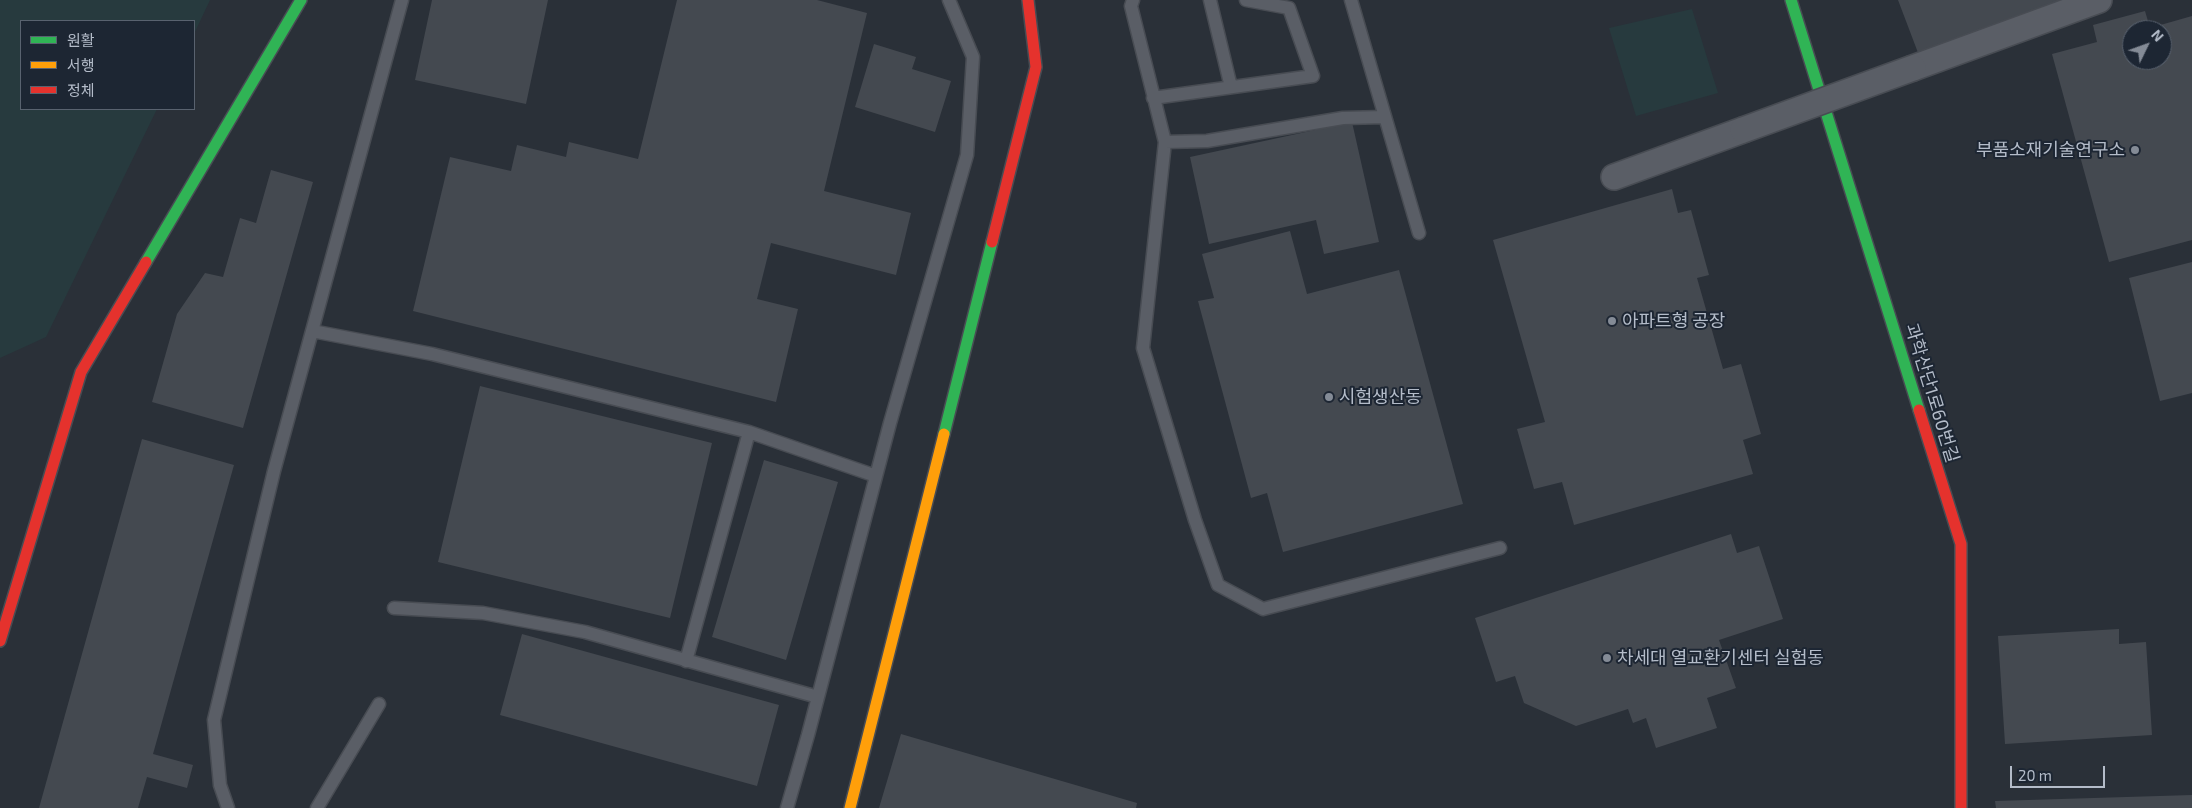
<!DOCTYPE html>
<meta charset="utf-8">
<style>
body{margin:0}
#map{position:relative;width:2192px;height:808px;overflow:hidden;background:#2a3038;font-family:"Exo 2","Noto Sans KR",sans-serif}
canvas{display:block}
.legend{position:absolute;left:20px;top:20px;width:175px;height:90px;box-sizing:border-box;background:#1d2633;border:1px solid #59626f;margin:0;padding:6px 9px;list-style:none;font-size:15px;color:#b4bcc9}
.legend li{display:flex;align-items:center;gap:10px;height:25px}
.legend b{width:25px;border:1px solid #59626f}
.north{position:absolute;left:2122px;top:20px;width:50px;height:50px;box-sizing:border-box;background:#1d2633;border:1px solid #59626f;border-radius:50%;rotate:48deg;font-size:14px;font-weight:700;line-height:20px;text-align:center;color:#b4bcc9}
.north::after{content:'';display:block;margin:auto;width:18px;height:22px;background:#848b96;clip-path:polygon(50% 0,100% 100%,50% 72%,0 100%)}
.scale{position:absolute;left:2010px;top:766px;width:95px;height:22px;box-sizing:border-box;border:2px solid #b4bcc9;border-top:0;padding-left:6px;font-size:15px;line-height:18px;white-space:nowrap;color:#b4bcc9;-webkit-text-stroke:4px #1d2633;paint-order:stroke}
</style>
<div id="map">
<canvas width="2192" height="808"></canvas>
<ul class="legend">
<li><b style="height:6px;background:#30b455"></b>원활</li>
<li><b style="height:6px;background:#ff9f0a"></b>서행</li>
<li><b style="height:6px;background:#e5322d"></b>정체</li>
</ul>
<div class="north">N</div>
<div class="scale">20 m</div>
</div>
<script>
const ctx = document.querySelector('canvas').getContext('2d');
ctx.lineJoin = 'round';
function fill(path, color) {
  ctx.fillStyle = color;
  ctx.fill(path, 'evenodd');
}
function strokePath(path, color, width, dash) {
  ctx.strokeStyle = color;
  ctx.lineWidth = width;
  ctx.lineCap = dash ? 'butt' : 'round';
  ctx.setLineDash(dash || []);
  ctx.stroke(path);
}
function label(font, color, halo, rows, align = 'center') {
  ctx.font = font + ' "Exo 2","Noto Sans KR",sans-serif';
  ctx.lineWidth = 4;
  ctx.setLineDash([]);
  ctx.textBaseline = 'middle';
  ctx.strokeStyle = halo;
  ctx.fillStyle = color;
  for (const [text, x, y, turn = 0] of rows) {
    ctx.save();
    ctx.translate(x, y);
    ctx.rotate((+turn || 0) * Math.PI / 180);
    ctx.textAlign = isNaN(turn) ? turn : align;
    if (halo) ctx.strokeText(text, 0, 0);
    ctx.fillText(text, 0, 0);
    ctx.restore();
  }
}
fill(new Path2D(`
 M 0,0 L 210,0 L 194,34 L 194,21 L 21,21 L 21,109 L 157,109 L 46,337 L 0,358 Z
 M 1692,9 L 1718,93 L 1636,116 L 1609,28 Z`), '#273a3e');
fill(new Path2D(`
 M 432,0 L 548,0 L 526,104 L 415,80 Z
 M 677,0 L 817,0 L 867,13 L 824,191 L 911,213 L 896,275 L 771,243 L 757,299 L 798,309 L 776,402 L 413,311 L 450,157 L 511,171 L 517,145 L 566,157 L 569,142 L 638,159 Z
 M 1898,0 L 2073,0 L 1920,58 Z
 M 2145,11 L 2150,28 L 2192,16 L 2192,240 L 2109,262 L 2052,54 L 2097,42 L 2093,25 ZM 2132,30 L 2162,30 L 2162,60 L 2132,60 Z
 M 874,44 L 916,57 L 912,69 L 951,81 L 935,132 L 855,107 Z
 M 1352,122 L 1379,242 L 1324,254 L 1316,220 L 1209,244 L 1190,157 Z
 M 271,170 L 313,182 L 243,428 L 152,402 L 177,314 L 205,273 L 223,277 L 240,218 L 256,223 Z
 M 1672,189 L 1678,213 L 1691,210 L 1709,275 L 1697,278 L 1723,369 L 1741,364 L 1761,434 L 1743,440 L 1753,474 L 1574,525 L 1562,482 L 1534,489 L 1517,429 L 1545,422 L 1493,240 Z
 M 1290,231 L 1307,294 L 1399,270 L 1463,504 L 1283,552 L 1267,493 L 1251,498 L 1198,301 L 1214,298 L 1202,254 Z
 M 2192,262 L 2192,393 L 2160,401 L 2129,278 Z
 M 480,386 L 712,443 L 670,618 L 438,562 Z
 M 142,439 L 234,465 L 153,754 L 193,765 L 187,788 L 147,777 L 138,808 L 39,808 Z
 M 764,460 L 838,482 L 786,660 L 712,637 Z
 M 1731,534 L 1737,553 L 1759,546 L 1783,619 L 1719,640 L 1736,688 L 1707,698 L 1717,728 L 1656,748 L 1646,718 L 1633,723 L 1628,709 L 1576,726 L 1524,703 L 1515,676 L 1496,682 L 1475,618 Z
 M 2119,629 L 2119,644 L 2146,642 L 2152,735 L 2005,744 L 1998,636 Z
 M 522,634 L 779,705 L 757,786 L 500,715 Z
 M 901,734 L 1137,803 L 1136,808 L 879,808 Z
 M 2192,795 L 2192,808 L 1996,808 L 1995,801 Z`), '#444950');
const lane = new Path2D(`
 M 1133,0 L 1131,6 L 1165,142 L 1143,348 L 1195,520 L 1218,585 L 1263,609 L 1500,548
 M 1210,0 L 1231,87
 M 1351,0 L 1419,233
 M 1153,98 L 1313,76 L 1289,8 L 1246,0
 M 1165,142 L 1207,141 L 1343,118 L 1385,117
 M 312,331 L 432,354 L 749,432 L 876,476
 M 394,608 L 483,613 L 585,632 L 818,697
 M 686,661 L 749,432
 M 228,808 L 220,785 L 214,720 L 274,471 L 402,0
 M 317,808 L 379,704
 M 787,808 L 808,735 L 890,423 L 967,155 L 973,57 L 949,0`);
const street = new Path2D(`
 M 1913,68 L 2099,0
 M 1614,177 L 1743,130`);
const fast = new Path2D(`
 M 1791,0 L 1919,410
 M 146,262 L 301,0
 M 944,434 L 992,242`);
const slow = new Path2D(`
 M 850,808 L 944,434`);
const jam = new Path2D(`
 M 992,242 L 1036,67 L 1028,0
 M 1919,410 L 1961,544 L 1961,808
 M 0,641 L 81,372 L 146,262`);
strokePath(lane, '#484c53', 15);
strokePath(street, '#484c53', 28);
strokePath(fast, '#484c53', 14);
strokePath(slow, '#484c53', 14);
strokePath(jam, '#484c53', 14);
strokePath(lane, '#5a5e66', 12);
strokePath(street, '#5a5e66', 25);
strokePath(fast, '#30b455', 11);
strokePath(slow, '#ff9f0a', 11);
strokePath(jam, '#e5322d', 11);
const streetBridge = new Path2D(`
 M 1743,130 L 1913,68`);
strokePath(streetBridge, '#484c53', 28, []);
strokePath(streetBridge, '#5a5e66', 25);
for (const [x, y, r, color] of [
 [2135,150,5,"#848b96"],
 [1612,321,5,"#848b96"],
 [1329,397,5,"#848b96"],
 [1607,658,5,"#848b96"]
]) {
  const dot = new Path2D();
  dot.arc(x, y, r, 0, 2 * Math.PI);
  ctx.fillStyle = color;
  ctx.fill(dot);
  strokePath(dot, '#1d2633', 2);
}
label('18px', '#b4bcc9', '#1d2633', [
 ["부품소재기술연구소",2125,150,"right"],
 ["아파트형 공장",1622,321],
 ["시험생산동",1339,397],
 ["차세대 열교환기센터 실험동",1617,658]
], 'left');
label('18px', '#b4bcc9', '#1d2633', [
 ["과학산단1로60번길",1932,393,73]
]);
</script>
